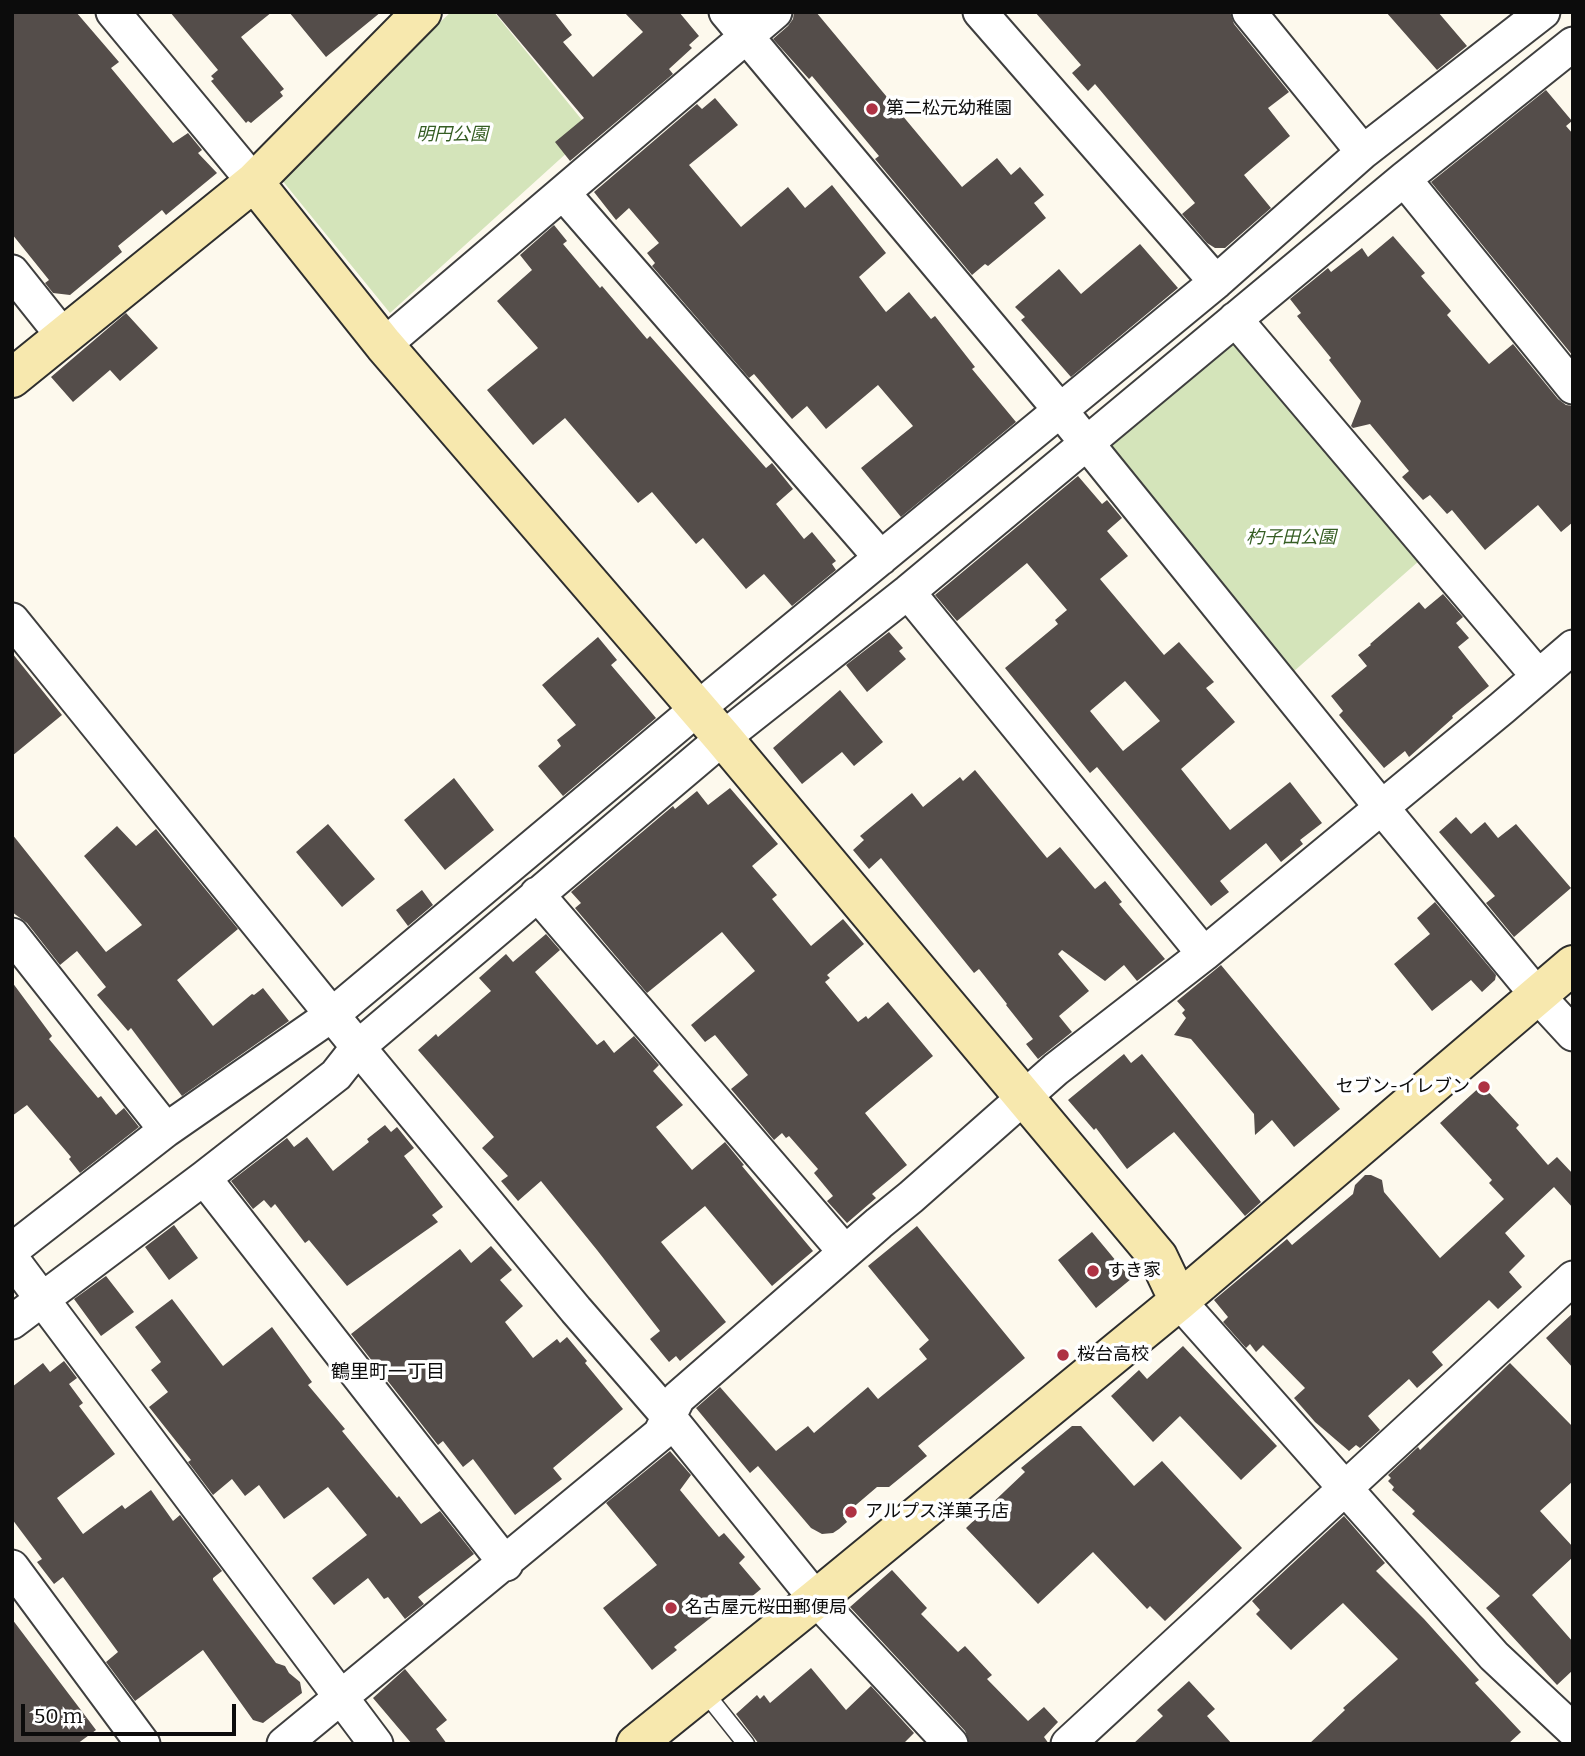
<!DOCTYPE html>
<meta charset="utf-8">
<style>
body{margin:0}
#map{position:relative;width:1585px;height:1756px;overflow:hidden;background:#fdf9ed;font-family:Bitter,serif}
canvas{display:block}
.frame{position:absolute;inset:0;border:14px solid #0c0c0c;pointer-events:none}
.scale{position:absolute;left:21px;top:1704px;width:215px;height:32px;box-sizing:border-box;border:4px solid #0c0c0c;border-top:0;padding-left:9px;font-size:21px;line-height:24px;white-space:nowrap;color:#0c0c0c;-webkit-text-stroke:5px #fff;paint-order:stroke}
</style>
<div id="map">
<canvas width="1585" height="1756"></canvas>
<div class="frame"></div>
<div class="scale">50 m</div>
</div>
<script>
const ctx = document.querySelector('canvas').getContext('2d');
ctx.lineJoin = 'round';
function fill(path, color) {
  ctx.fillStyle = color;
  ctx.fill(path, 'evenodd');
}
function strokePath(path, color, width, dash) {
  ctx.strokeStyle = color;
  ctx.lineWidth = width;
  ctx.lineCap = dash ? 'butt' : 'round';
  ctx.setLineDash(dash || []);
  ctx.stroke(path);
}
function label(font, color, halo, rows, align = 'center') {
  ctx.font = font + ' Bitter,"Noto Sans JP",serif';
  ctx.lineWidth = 7;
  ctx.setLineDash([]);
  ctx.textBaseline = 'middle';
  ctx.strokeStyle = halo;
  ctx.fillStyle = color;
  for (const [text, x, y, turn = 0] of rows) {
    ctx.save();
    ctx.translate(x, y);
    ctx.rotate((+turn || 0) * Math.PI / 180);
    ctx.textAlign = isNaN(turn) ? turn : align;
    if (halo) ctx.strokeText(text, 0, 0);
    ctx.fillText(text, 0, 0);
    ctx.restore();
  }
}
fill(new Path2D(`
 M 451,12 L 494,12 L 591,131 L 390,313 L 277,174 Z
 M 1232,323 L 1428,553 L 1284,680 L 1091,444 Z`), '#d4e4ba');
fill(new Path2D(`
 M 12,12 L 76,12 L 119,62 L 111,68 L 173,143 L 188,133 L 202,150 L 198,153 L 217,173 L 166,215 L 162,210 L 118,246 L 122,252 L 70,295 L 53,293 L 45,283 L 49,280 L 12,234 Z
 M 170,12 L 272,12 L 241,37 L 284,89 L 280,92 L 283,96 L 251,123 L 248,121 L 246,123 L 211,81 L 214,79 L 211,76 L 218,70 Z
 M 289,12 L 381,12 L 326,57 Z
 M 495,12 L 554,12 L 572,35 L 563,42 L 593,77 L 643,32 L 624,12 L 679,12 L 699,36 L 689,45 L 692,48 L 669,69 L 673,74 L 570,161 L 555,142 L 584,118 Z
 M 794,12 L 816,12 L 962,187 L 997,158 L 1011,175 L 1020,167 L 1044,195 L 1034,203 L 1046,218 L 988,266 L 985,264 L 972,275 L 875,159 L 879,156 L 812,76 L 809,79 L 773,39 L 788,26 L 793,19 Z
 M 1035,12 L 1230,12 L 1234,24 L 1289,92 L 1268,108 L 1290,136 L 1244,175 L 1271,208 L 1225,248 L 1215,248 L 1207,243 L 1182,214 L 1195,203 L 1095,84 L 1088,91 L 1072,73 L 1081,65 Z
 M 1386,12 L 1438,12 L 1467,46 L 1437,70 Z
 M 1546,90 L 1572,121 L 1566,126 L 1573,134 L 1573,356 L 1431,182 Z
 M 715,98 L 738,125 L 689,165 L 741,227 L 788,187 L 805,208 L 832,185 L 886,253 L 859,277 L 886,312 L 909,292 L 931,319 L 935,316 L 975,367 L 972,369 L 1016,422 L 901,517 L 861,468 L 913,426 L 878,385 L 826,429 L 807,406 L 792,419 L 754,374 L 749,378 L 652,266 L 655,263 L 647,253 L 659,243 L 629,208 L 616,220 L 594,192 L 697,104 L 702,109 Z
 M 554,225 L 567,241 L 563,244 L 600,288 L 602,286 L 647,339 L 650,336 L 766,468 L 772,463 L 793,489 L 776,504 L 804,539 L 812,532 L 836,561 L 832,564 L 836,570 L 792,606 L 764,574 L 746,589 L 703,538 L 696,544 L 652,492 L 638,503 L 565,418 L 533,445 L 487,390 L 538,348 L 497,301 L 532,270 L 520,255 Z
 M 1393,236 L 1425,273 L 1421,276 L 1451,311 L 1447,315 L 1489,364 L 1513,344 L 1558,399 L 1566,405 L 1573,406 L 1573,522 L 1561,532 L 1538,505 L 1485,550 L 1452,510 L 1447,514 L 1430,495 L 1423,500 L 1402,477 L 1409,471 L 1370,424 L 1353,428 L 1351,426 L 1361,401 L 1329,360 L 1331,358 L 1297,316 L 1301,313 L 1290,299 L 1328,268 L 1331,272 L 1362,248 L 1368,257 Z
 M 1140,244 L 1178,288 L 1071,377 L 1021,320 L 1025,317 L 1015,307 L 1059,269 L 1081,294 Z
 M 126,313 L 158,348 L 120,381 L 110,370 L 73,402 L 51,377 Z
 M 1078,476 L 1102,504 L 1107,500 L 1122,518 L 1107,531 L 1128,556 L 1100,579 L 1164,655 L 1179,642 L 1214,682 L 1206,688 L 1235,722 L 1181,769 L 1230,830 L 1290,782 L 1322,823 L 1300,840 L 1303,844 L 1281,862 L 1266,843 L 1220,881 L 1229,892 L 1211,906 L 1097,767 L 1090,773 L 1005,668 L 1058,624 L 1055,620 L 1067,610 L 1027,563 L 957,621 L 935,595 ZM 1125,681 L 1160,721 L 1123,751 L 1090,711 Z
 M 1443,594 L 1463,617 L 1456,623 L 1469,638 L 1458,647 L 1489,686 L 1452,716 L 1453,718 L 1409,757 L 1405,751 L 1384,768 L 1339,715 L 1343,711 L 1331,696 L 1367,666 L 1358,655 L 1371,645 L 1370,644 L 1419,602 L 1425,609 Z
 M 889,632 L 903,648 L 899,651 L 906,659 L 867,692 L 846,665 Z
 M 598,637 L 617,660 L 611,665 L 656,718 L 563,796 L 538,766 L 561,746 L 557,740 L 576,725 L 542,685 Z
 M 12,653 L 62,715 L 12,756 Z
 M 840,690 L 883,742 L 854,766 L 842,752 L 802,784 L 773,748 Z
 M 975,770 L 1047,858 L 1060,847 L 1095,889 L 1105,881 L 1122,902 L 1119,904 L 1165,959 L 1137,981 L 1124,965 L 1105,981 L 1062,950 L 1058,954 L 1089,991 L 1059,1016 L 1072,1032 L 1038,1059 L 1026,1044 L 1033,1039 L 1006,1005 L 1007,1004 L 979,969 L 974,973 L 881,858 L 869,869 L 853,850 L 864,840 L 860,836 L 912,793 L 923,807 L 960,777 L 963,781 Z
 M 454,778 L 494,830 L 445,870 L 404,820 Z
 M 730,788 L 778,844 L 752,866 L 777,895 L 772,899 L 811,946 L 843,919 L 864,944 L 827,975 L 830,978 L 825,982 L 858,1022 L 866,1016 L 868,1019 L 888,1002 L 933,1056 L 865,1113 L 907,1165 L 872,1194 L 876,1198 L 847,1223 L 827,1201 L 833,1196 L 814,1173 L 818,1169 L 789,1136 L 786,1138 L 782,1133 L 774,1140 L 731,1089 L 748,1075 L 715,1035 L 705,1042 L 691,1025 L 755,971 L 722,932 L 647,993 L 575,908 L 581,903 L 571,892 L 673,806 L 675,809 L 697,791 L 708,805 Z
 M 1456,817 L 1471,834 L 1485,822 L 1498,838 L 1516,824 L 1571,888 L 1514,937 L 1486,903 L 1495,896 L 1439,832 Z
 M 328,824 L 375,879 L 342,907 L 296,852 Z
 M 117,826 L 136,846 L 156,829 L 238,929 L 177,980 L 213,1026 L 252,994 L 254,995 L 263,988 L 289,1021 L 182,1096 L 131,1028 L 128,1031 L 97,995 L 106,987 L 77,951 L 60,965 L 27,923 L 12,912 L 12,834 L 106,952 L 142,925 L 84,856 Z
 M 422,890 L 433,905 L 408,926 L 396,910 Z
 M 1435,902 L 1496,975 L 1495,980 L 1482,992 L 1471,980 L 1432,1011 L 1394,964 L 1430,934 L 1417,918 Z
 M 546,934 L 560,950 L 535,972 L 597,1045 L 604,1040 L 614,1053 L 634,1036 L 659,1065 L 653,1071 L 683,1105 L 656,1127 L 692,1170 L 725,1142 L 744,1165 L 742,1166 L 813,1251 L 772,1286 L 705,1206 L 661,1242 L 726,1322 L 680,1361 L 676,1356 L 669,1362 L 650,1339 L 660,1331 L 597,1250 L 541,1181 L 518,1201 L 501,1181 L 508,1176 L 482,1148 L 494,1137 L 418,1050 L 436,1034 L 438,1037 L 491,991 L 479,978 L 506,954 L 513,962 Z
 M 1221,965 L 1340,1109 L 1294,1147 L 1272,1120 L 1255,1135 L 1254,1114 L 1191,1039 L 1174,1035 L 1186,1018 L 1182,1013 L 1185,1010 L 1177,1001 Z
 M 12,982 L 52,1036 L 49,1039 L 98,1098 L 101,1096 L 116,1115 L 124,1108 L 139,1127 L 80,1173 L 69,1159 L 71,1157 L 27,1105 L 12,1116 Z
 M 1124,1054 L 1131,1063 L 1142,1054 L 1261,1202 L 1245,1216 L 1174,1132 L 1127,1169 L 1096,1128 L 1094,1130 L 1068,1100 Z
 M 1482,1085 L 1519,1125 L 1516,1128 L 1548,1165 L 1557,1157 L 1573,1174 L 1573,1208 L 1554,1187 L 1505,1233 L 1525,1256 L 1509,1272 L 1522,1287 L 1498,1309 L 1489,1300 L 1432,1352 L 1443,1365 L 1417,1388 L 1409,1379 L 1368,1416 L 1380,1430 L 1360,1448 L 1356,1445 L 1349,1451 L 1315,1422 L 1294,1398 L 1305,1388 L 1263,1345 L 1256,1352 L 1250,1344 L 1246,1348 L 1223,1322 L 1228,1317 L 1214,1300 L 1287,1239 L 1292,1245 L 1353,1194 L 1355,1185 L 1365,1175 L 1371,1175 L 1382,1180 L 1384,1192 L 1440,1258 L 1504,1199 L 1489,1183 L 1492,1180 L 1440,1123 Z
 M 385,1125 L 391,1132 L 397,1127 L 414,1148 L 404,1156 L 443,1207 L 432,1215 L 438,1222 L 347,1286 L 309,1240 L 305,1243 L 275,1204 L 271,1208 L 264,1200 L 253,1209 L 231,1181 L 287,1138 L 294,1147 L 307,1137 L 333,1171 L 369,1142 L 367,1139 Z
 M 174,1225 L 198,1258 L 169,1280 L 145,1247 Z
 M 917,1226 L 1025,1358 L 918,1446 L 927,1456 L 889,1487 L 877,1487 L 843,1516 L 847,1522 L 839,1529 L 833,1533 L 822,1534 L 811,1528 L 758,1466 L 750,1473 L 696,1408 L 720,1387 L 776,1451 L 808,1426 L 814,1433 L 868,1387 L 878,1399 L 927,1359 L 919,1349 L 929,1340 L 868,1266 Z
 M 1092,1232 L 1131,1279 L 1096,1308 L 1058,1260 Z
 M 491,1246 L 512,1270 L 500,1280 L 523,1306 L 505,1322 L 533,1358 L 557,1339 L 560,1343 L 567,1337 L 587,1361 L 585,1363 L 623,1409 L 553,1468 L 562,1479 L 515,1515 L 473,1459 L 463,1467 L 443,1441 L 438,1445 L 351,1334 L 460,1249 L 471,1263 Z
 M 106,1276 L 134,1312 L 101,1336 L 74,1299 Z
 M 172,1299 L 223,1366 L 272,1327 L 312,1382 L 308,1385 L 345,1429 L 342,1431 L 397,1498 L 399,1496 L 421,1524 L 440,1511 L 474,1554 L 418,1597 L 424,1604 L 405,1619 L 388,1597 L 384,1599 L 368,1578 L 334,1605 L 312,1578 L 367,1535 L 328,1487 L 284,1519 L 259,1485 L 245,1496 L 232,1479 L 213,1495 L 188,1462 L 191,1460 L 149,1407 L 168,1392 L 151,1370 L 161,1362 L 135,1327 Z
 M 1573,1313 L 1573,1368 L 1546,1338 Z
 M 1183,1346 L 1277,1446 L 1241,1480 L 1180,1416 L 1153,1442 L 1111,1396 L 1139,1370 L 1147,1379 Z
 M 64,1361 L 77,1378 L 69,1384 L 83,1403 L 79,1406 L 115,1454 L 57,1498 L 83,1534 L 122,1505 L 125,1509 L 151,1490 L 173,1521 L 180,1515 L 222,1571 L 213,1578 L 213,1580 L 276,1663 L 285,1666 L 289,1673 L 300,1682 L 302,1693 L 263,1723 L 253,1720 L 203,1650 L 135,1701 L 106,1662 L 118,1652 L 63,1577 L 54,1584 L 37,1562 L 42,1559 L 12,1519 L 12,1387 L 43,1363 L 50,1372 Z
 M 1510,1363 L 1573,1427 L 1573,1481 L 1540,1511 L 1573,1547 L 1573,1557 L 1532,1595 L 1573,1642 L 1573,1670 L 1557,1685 L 1486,1608 L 1500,1596 L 1412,1514 L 1415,1511 L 1392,1490 L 1394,1487 L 1388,1481 L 1391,1478 L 1388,1475 L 1418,1447 L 1420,1450 Z
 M 1072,1426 L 1081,1426 L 1134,1486 L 1162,1461 L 1242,1548 L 1165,1621 L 1150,1606 L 1147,1609 L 1093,1552 L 1038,1604 L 966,1528 L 1025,1472 L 1021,1468 Z
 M 670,1451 L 691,1475 L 680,1490 L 719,1537 L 724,1533 L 745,1557 L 739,1563 L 761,1589 L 734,1611 L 728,1604 L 674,1647 L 677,1650 L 652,1670 L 603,1608 L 657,1565 L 606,1503 Z
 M 1344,1516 L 1385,1563 L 1376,1571 L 1424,1619 L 1479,1680 L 1475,1683 L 1521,1732 L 1508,1744 L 1309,1744 L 1345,1710 L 1343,1708 L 1398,1659 L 1343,1603 L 1291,1650 L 1256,1614 L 1260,1610 L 1252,1601 Z
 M 892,1570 L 927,1608 L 921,1614 L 958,1652 L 965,1646 L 992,1675 L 987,1679 L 1028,1721 L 1044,1707 L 1058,1722 L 1044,1737 L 1049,1744 L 970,1744 L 965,1731 L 850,1607 Z
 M 12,1619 L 96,1730 L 77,1744 L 12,1744 Z
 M 811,1668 L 846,1710 L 871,1686 L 914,1733 L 903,1744 L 759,1744 L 736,1714 L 757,1695 L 760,1699 L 764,1695 L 770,1703 Z
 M 405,1669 L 447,1720 L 436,1729 L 447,1744 L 412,1744 L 373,1698 Z
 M 1189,1681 L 1215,1709 L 1207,1716 L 1232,1744 L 1133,1744 L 1163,1716 L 1157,1710 Z`), '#544d4a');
const lane = new Path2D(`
 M 703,1690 L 746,1744`);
const street = new Path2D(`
 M 113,12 L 254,182
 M 726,12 L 1060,410 L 1382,808 L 1537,995 L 1573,1034
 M 980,12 L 1216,282
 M 1249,12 L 1363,152
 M 1404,179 L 1573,387
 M 563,193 L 881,558
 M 12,272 L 63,336
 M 1235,319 L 1538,676
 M 384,345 L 775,12
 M 908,592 L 1204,954
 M 12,620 L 358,1047 L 576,1310 L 668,1416 L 816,1599 L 951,1744
 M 537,894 L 845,1252
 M 12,935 L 166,1130
 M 204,1178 L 506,1564
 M 12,1250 L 166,1130 L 333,1014 L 697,709 L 1216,282 L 1363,152 L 1543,12
 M 12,1259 L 376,1744
 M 1179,1301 L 1494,1656 L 1573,1730
 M 12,1322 L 204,1178 L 336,1075 L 358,1047 L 723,738 L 908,592 L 1404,179 L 1573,44
 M 12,1567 L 143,1744
 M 284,1744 L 660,1434 L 678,1398 L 879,1223 L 911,1197 L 1056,1069 L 1204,954 L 1502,708 L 1573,647
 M 1068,1744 L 1573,1278`);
const secondary = new Path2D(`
 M 254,182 L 384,345 L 723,738 L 1158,1257 L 1179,1301
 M 12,378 L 254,182 L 422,12
 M 636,1744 L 816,1599 L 1179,1301 L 1573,965`);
strokePath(lane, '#3f3f3f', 19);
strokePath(street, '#3f3f3f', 37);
strokePath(secondary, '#2e2e2e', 42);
strokePath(lane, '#fff', 16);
strokePath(street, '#fff', 33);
strokePath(secondary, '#f7e8ae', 38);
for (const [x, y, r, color] of [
 [872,109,7,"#ae3244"],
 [1484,1087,7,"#ae3244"],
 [1093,1271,7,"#ae3244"],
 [1063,1355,7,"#ae3244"],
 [851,1512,7,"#ae3244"],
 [671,1608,7,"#ae3244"]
]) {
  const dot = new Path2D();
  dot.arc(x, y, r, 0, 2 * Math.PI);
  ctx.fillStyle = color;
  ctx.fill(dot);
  strokePath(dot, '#fff', 2.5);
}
label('18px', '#0c0c0c', '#fff', [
 ["第二松元幼稚園",886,109],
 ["セブン-イレブン",1470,1087,"right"],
 ["すき家",1107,1271],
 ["桜台高校",1077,1355],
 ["アルプス洋菓子店",865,1512],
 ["名古屋元桜田郵便局",685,1608]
], 'left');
label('italic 18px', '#355d23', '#fff', [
 ["明円公園",452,135],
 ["杓子田公園",1291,538]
]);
label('19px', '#0c0c0c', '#fff', [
 ["鶴里町一丁目",388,1373]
]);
</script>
